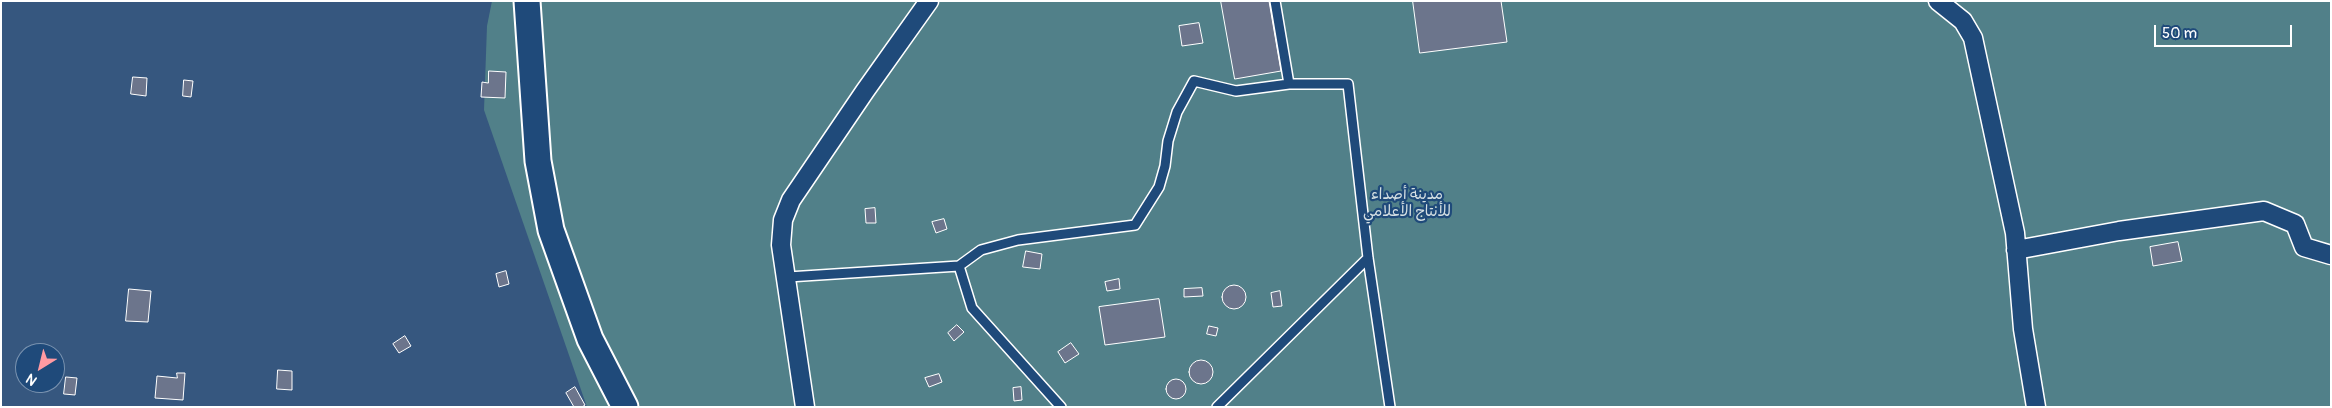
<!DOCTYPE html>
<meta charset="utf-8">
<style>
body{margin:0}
#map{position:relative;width:2332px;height:408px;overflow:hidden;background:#36577f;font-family:Pangolin,sans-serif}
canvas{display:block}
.frame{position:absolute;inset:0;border:2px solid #fff;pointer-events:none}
.north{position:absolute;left:15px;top:343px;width:50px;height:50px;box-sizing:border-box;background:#1f4a7a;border:1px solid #7992af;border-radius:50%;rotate:216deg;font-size:14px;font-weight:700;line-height:20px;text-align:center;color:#fff}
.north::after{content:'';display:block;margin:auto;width:18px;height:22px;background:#ff9aa2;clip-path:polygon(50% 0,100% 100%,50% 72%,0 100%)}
.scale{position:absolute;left:2154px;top:25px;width:138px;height:22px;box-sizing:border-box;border:2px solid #fff;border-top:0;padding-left:6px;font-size:15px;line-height:18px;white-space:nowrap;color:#fff;-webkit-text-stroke:4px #1f4a7a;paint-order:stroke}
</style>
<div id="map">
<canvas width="2332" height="408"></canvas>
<div class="frame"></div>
<div class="north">N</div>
<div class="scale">50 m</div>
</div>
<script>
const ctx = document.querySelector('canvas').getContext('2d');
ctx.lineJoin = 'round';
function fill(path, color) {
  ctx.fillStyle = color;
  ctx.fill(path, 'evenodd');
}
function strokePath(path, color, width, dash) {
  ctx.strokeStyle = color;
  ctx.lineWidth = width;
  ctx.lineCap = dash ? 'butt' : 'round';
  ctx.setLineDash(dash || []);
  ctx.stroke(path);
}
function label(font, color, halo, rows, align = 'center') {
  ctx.font = font + ' Pangolin,"Playpen Sans Arabic",sans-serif';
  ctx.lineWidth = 4.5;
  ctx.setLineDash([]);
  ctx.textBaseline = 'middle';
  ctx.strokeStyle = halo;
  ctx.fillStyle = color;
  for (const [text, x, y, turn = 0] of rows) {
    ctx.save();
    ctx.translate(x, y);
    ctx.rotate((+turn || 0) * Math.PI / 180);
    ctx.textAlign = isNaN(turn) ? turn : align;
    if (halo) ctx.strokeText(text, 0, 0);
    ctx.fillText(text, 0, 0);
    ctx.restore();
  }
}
fill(new Path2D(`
 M 492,1 L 2331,1 L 2331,407 L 587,407 L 484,110 L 487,26 Z`), '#518089');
const building = new Path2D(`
 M 1221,1 L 1269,1 L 1281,71 L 1235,79 Z
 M 1413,1 L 1501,1 L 1507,42 L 1420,53 Z
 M 1199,23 L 1203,43 L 1182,46 L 1179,26 Z
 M 489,71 L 506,72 L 505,98 L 481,97 L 482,82 L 488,83 Z
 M 133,77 L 147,78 L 146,96 L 131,94 Z
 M 184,80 L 193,81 L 191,97 L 183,96 Z
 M 875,208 L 876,223 L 866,223 L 865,209 Z
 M 944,219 L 947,229 L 936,233 L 932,222 Z
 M 2178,242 L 2182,261 L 2153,266 L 2150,247 Z
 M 1026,251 L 1042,254 L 1040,269 L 1023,267 Z
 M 506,271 L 509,284 L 499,287 L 496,274 Z
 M 1119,279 L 1120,289 L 1107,291 L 1105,282 Z
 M1222 297a12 12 0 1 1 24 0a12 12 0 1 1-24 0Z
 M 1202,288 L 1203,296 L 1184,297 L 1184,289 Z
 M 129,289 L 151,291 L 148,322 L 126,321 Z
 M 1280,291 L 1282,306 L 1273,307 L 1271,293 Z
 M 1159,299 L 1165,337 L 1105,345 L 1099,307 Z
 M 957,325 L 964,332 L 954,341 L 948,333 Z
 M 1209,326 L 1218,328 L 1216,336 L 1207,334 Z
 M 405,336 L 411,346 L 399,353 L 393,344 Z
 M 1071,343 L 1079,354 L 1065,363 L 1058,352 Z
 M1189 372a12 12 0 1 1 24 0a12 12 0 1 1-24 0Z
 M 278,370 L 292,371 L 292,390 L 277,389 Z
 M 177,373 L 185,373 L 183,400 L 155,398 L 157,376 L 177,378 Z
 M 939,374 L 942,382 L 929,387 L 925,378 Z
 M 66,377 L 77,378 L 75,395 L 64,394 Z
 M1166 389a10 10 0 1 1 20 0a10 10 0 1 1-20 0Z
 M 575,387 L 585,405 L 582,407 L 574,407 L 566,393 Z
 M 1021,387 L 1022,400 L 1014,401 L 1013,388 Z`);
fill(building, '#6c758c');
strokePath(building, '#fff', 1);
const lane = new Path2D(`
 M 1275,1 L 1289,84 L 1348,84 L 1368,258 L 1390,407
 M 959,266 L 981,250 L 1018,240 L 1135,225 L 1159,187 L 1165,166 L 1168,141 L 1177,112 L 1194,81 L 1236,91 L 1289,84
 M 788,277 L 959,266 L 972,308 L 1061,407
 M 1217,407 L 1368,258`);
const street = new Path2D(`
 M 1938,1 L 1963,21 L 1973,38 L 2015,233 L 2023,329 L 2036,407
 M 2016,250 L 2119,231 L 2264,211 L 2295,224 L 2304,247 L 2331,255
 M 805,407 L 781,245 L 783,220 L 791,200 L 865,91 L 929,1`);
const secondary = new Path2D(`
 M 527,1 L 538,161 L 551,230 L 590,339 L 625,407`);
strokePath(lane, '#fff', 12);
strokePath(street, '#fff', 21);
strokePath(secondary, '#fff', 29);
strokePath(lane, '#1f4a7a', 9);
strokePath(street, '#1f4a7a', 18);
strokePath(secondary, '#1f4a7a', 25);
label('15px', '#d4dfe2', '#1f4a7a', [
 ["مدينة أصداء",1407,195],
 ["للأنتاج الأعلامي",1407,212]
]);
</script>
